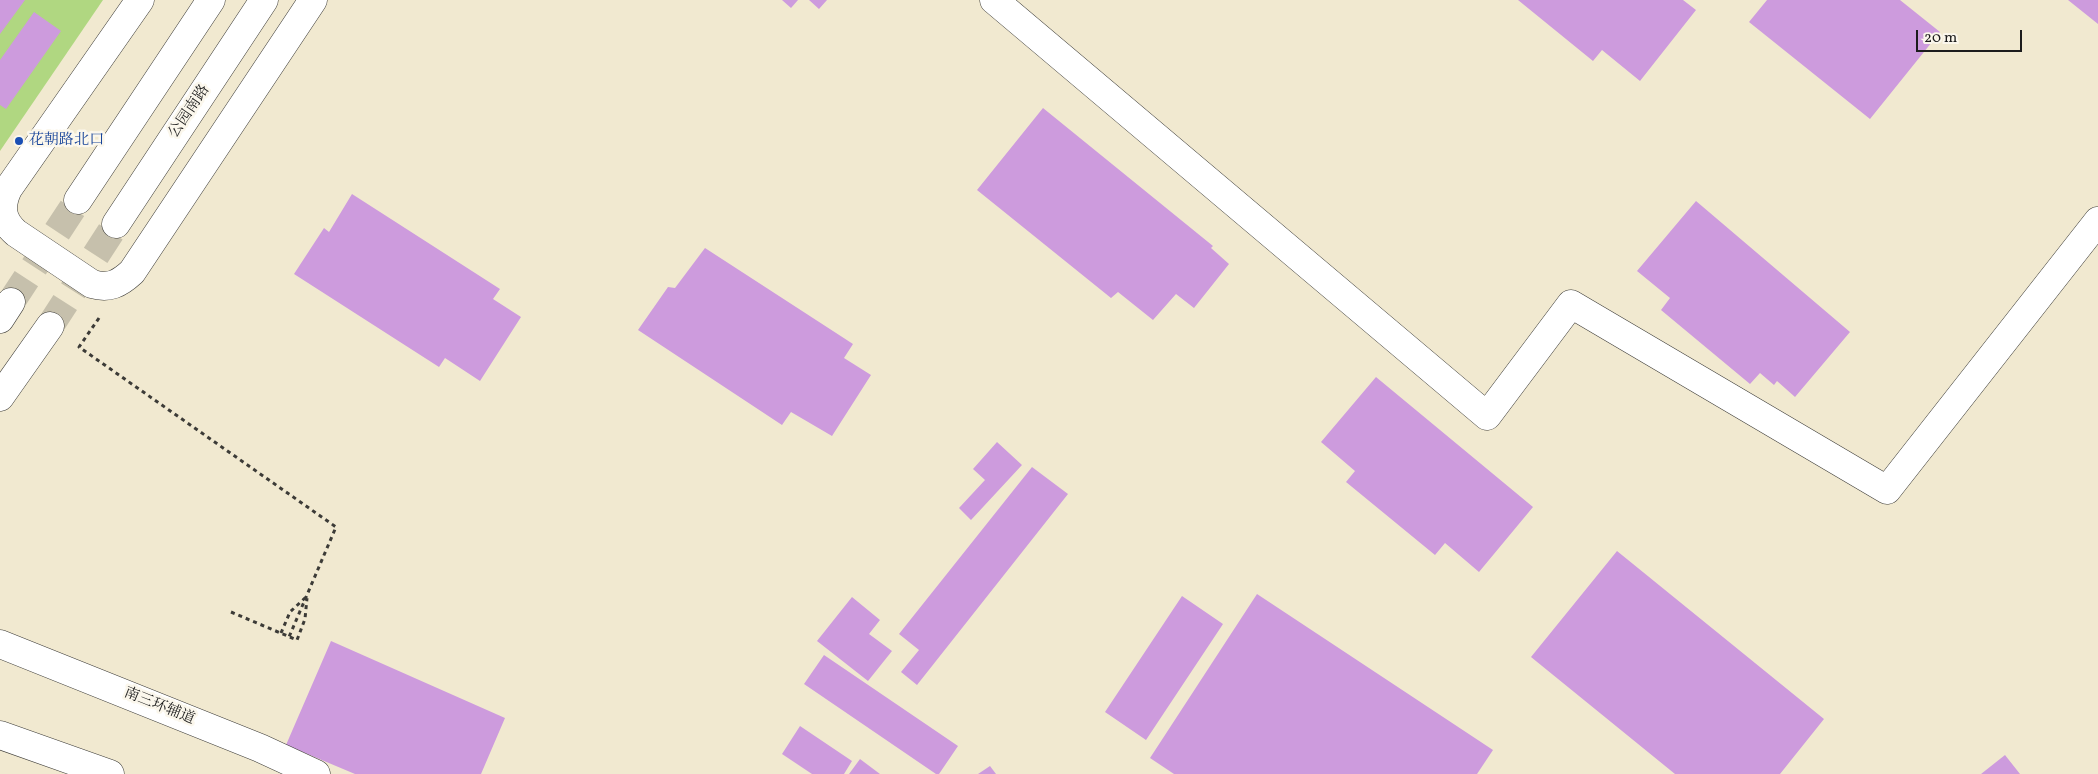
<!DOCTYPE html>
<meta charset="utf-8">
<style>
body{margin:0}
#map{position:relative;width:2098px;height:774px;overflow:hidden;background:#f1e9d0;font-family:Vollkorn,serif}
canvas{display:block}
.scale{position:absolute;left:1916px;top:30px;width:106px;height:22px;box-sizing:border-box;border:2px solid #1c1c1c;border-top:0;padding-left:6px;font-size:15px;line-height:18px;white-space:nowrap;color:#1c1c1c;-webkit-text-stroke:4px #fbf7ec;paint-order:stroke}
</style>
<div id="map">
<canvas width="2098" height="774"></canvas>
<div class="scale">20 m</div>
</div>
<script>
const ctx = document.querySelector('canvas').getContext('2d');
ctx.lineJoin = 'round';
function fill(path, color) {
  ctx.fillStyle = color;
  ctx.fill(path, 'evenodd');
}
function strokePath(path, color, width, dash) {
  ctx.strokeStyle = color;
  ctx.lineWidth = width;
  ctx.lineCap = dash ? 'butt' : 'round';
  ctx.setLineDash(dash || []);
  ctx.stroke(path);
}
function label(font, color, halo, rows, align = 'center') {
  ctx.font = font + ' Vollkorn,"Noto Serif SC",serif';
  ctx.lineWidth = 5;
  ctx.setLineDash([]);
  ctx.textBaseline = 'middle';
  ctx.strokeStyle = halo;
  ctx.fillStyle = color;
  for (const [text, x, y, turn = 0] of rows) {
    ctx.save();
    ctx.translate(x, y);
    ctx.rotate((+turn || 0) * Math.PI / 180);
    ctx.textAlign = isNaN(turn) ? turn : align;
    if (halo) ctx.strokeText(text, 0, 0);
    ctx.fillText(text, 0, 0);
    ctx.restore();
  }
}
fill(new Path2D(`
 M 0,0 L 103,0 L 0,151 Z`), '#b0d781');
fill(new Path2D(`
 M 0,0 L 25,0 L 0,34 Z
 M 782,0 L 798,0 L 791,8 Z
 M 809,0 L 827,0 L 819,9 Z
 M 1518,0 L 1683,0 L 1696,10 L 1640,81 L 1602,50 L 1593,61 Z
 M 1767,0 L 1900,0 L 1940,32 L 1870,119 L 1749,22 Z
 M 2068,0 L 2098,0 L 2098,24 Z
 M 34,12 L 61,31 L 6,109 L 0,105 L 0,60 Z
 M 1043,108 L 1213,246 L 1211,248 L 1229,264 L 1194,308 L 1176,294 L 1153,320 L 1118,292 L 1111,298 L 977,190 Z
 M 352,194 L 500,289 L 493,299 L 521,317 L 480,381 L 445,358 L 439,367 L 294,274 L 324,228 L 329,232 Z
 M 1696,201 L 1850,332 L 1795,397 L 1777,381 L 1774,385 L 1760,373 L 1750,384 L 1661,310 L 1670,298 L 1637,271 Z
 M 705,248 L 853,344 L 844,358 L 871,375 L 832,436 L 791,412 L 782,425 L 638,330 L 668,287 L 675,288 Z
 M 1376,377 L 1533,507 L 1479,572 L 1445,543 L 1435,555 L 1346,482 L 1355,471 L 1321,442 Z
 M 997,442 L 1022,465 L 971,520 L 959,508 L 985,480 L 973,469 Z
 M 1032,467 L 1068,494 L 917,685 L 901,672 L 919,650 L 899,634 Z
 M 1617,551 L 1824,719 L 1780,774 L 1675,774 L 1531,657 Z
 M 1257,594 L 1493,750 L 1477,774 L 1174,774 L 1150,758 Z
 M 1182,596 L 1223,624 L 1146,740 L 1105,712 Z
 M 852,597 L 880,620 L 869,634 L 892,651 L 868,681 L 817,641 Z
 M 331,641 L 505,718 L 481,774 L 355,774 L 286,745 Z
 M 824,655 L 958,746 L 939,774 L 936,774 L 804,684 Z
 M 800,726 L 852,761 L 844,774 L 812,774 L 782,754 Z
 M 2005,755 L 2020,774 L 1981,774 Z
 M 860,759 L 880,774 L 849,774 Z
 M 990,766 L 996,774 L 978,774 Z`), '#cd9bdd');
strokePath(new Path2D(`
 M 11,302 L 78,200
 M 50,326 L 116,224`), '#c6c0ac', 28, [28, 14]);
const minor = new Path2D(`
 M 994,0 L 1487,416 L 1571,304 L 1887,490 L 2098,221`);
const major = new Path2D(`
 M 140,0 L 8,189 C 0,206 1,220 16,233 L 92,284 C 109,289 119,284 132,272 L 313,0
 M 78,200 L 211,0
 M 116,224 L 264,0
 M 0,319 L 11,302
 M 0,397 L 50,326
 M 0,644 L 260,748 L 316,774`);
const highway = new Path2D(`
 M 0,735 L 110,774`);
strokePath(minor, '#3c3b37', 29);
strokePath(major, '#3c3b37', 29);
strokePath(highway, '#3c3b37', 29);
strokePath(new Path2D(`
 M 99,318 L 79,347 L 336,527 L 289,637
 M 231,612 L 297,640 L 305,619 L 307,598
 M 281,633 L 290,612 L 306,597`), '#3c3b37', 3, [4, 4]);
strokePath(minor, '#fff', 28);
strokePath(major, '#fff', 28);
strokePath(highway, '#fff', 28);
for (const [x, y, r, color] of [
 [19,141,5,"#1a4fb4"]
]) {
  const dot = new Path2D();
  dot.arc(x, y, r, 0, 2 * Math.PI);
  ctx.fillStyle = color;
  ctx.fill(dot);
  strokePath(dot, '#fbf7ec', 2);
}
label('15px', '#1c1c1c', '#fbf7ec', [
 ["公园南路",190,112,-56],
 ["南三环辅道",159,707,22]
]);
label('15px', '#164399', '#fbf7ec', [
 ["花朝路北口",29,141]
], 'left');
</script>
